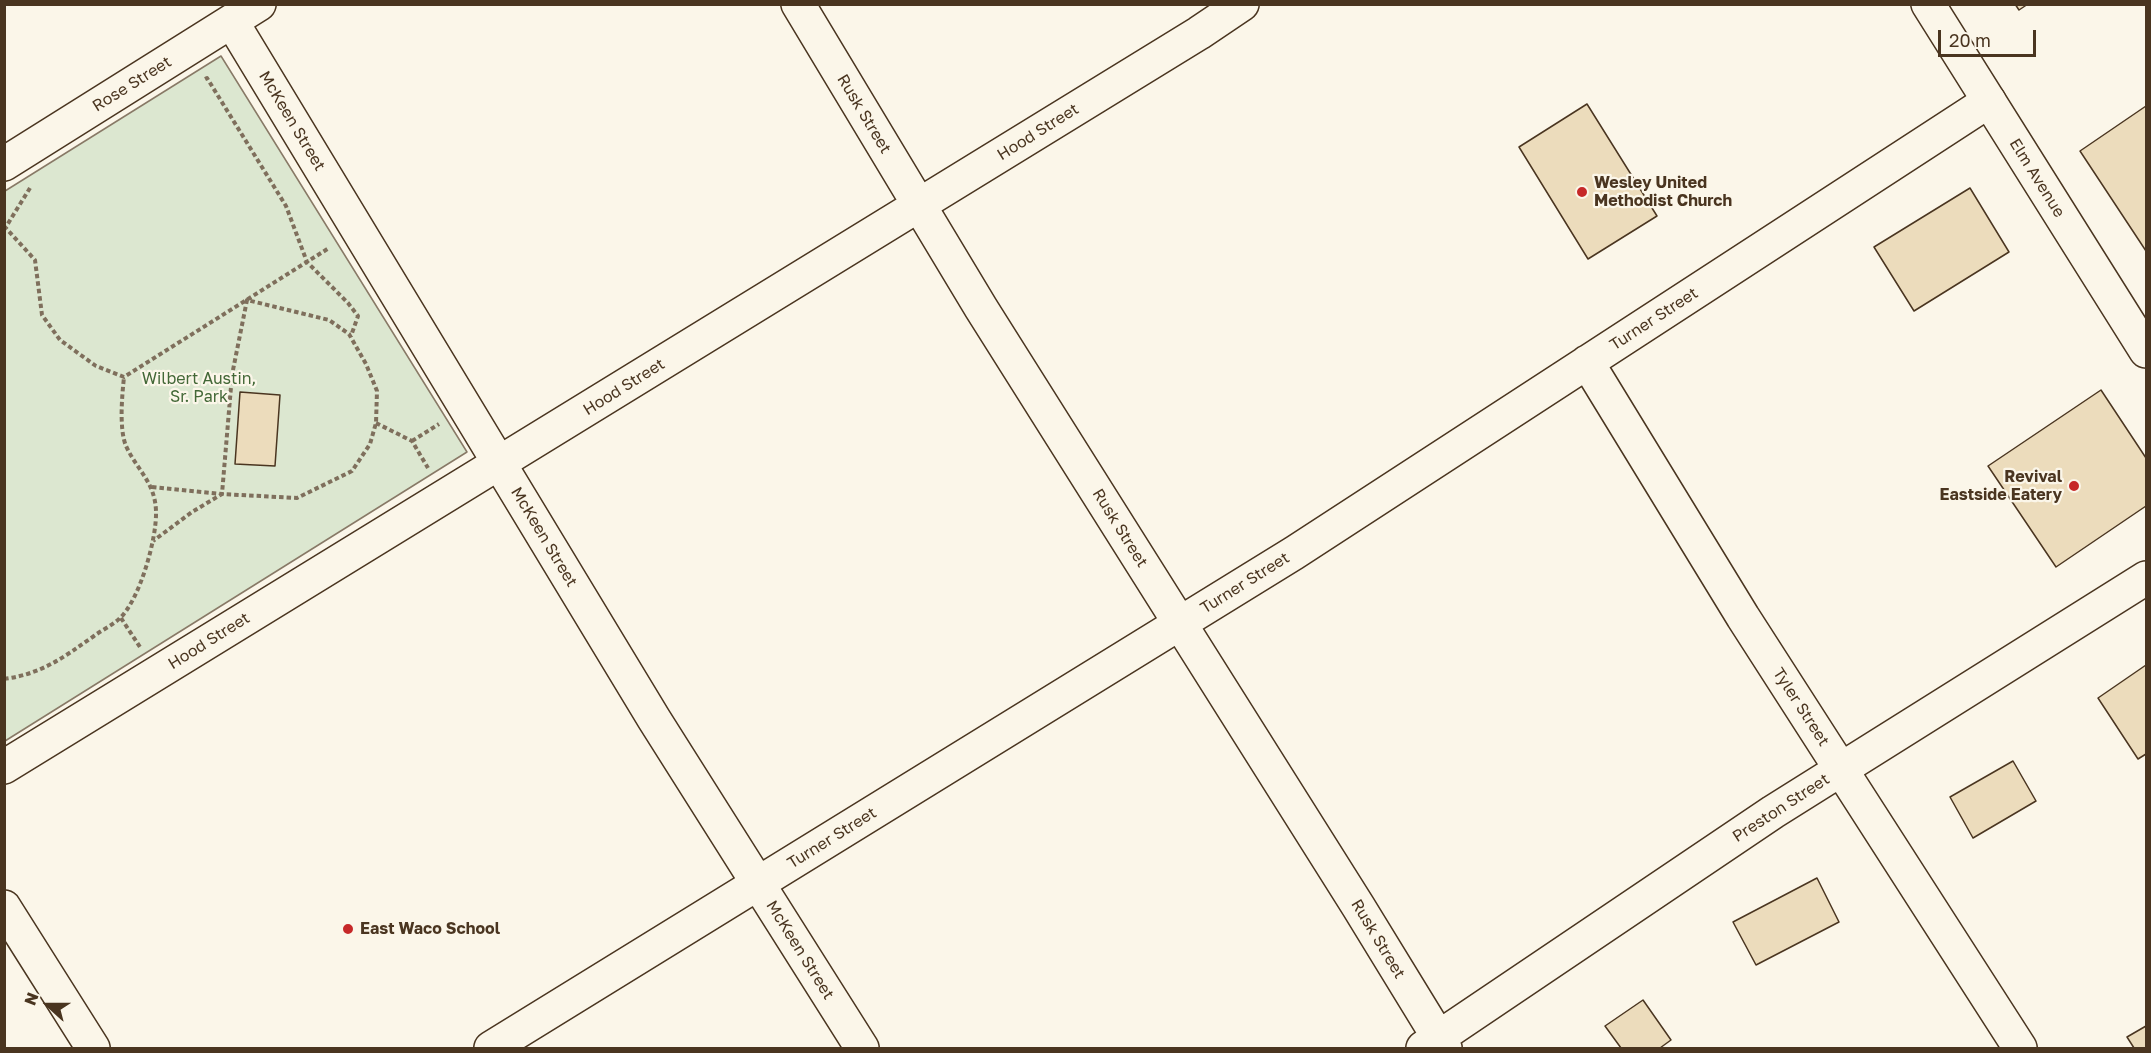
<!DOCTYPE html>
<style>
body{margin:0}
#map{position:relative;width:2151px;height:1053px;overflow:hidden;background:#fbf6e9;font-family:"Golos Text",sans-serif}
canvas{display:block}
.frame{position:absolute;inset:0;border:6px solid #4a3520;pointer-events:none}
.north{position:absolute;left:18px;top:975px;width:60px;height:60px;-webkit-text-stroke:4px #fbf6e9;paint-order:stroke;rotate:291deg;font-size:16px;font-weight:700;line-height:24px;text-align:center;color:#4a3520}
.north::after{content:'';display:block;margin:auto;width:21px;height:27px;background:#4a3520;clip-path:polygon(50% 0,100% 100%,50% 72%,0 100%)}
.scale{position:absolute;left:1938px;top:30px;width:98px;height:27px;box-sizing:border-box;border:3px solid #4a3520;border-top:0;padding-left:8px;font-size:18px;line-height:21px;white-space:nowrap;color:#4a3520;-webkit-text-stroke:4px #fbf6e9;paint-order:stroke}
</style>
<div id="map">
<canvas width="2151" height="1053"></canvas>
<div class="frame"></div>
<div class="north">N</div>
<div class="scale">20 m</div>
</div>
<script>
const ctx = document.querySelector('canvas').getContext('2d');
ctx.lineJoin = 'round';
function fill(path, color) {
  ctx.fillStyle = color;
  ctx.fill(path, 'evenodd');
}
function strokePath(path, color, width, dash) {
  ctx.strokeStyle = color;
  ctx.lineWidth = width;
  ctx.lineCap = dash ? 'butt' : 'round';
  ctx.setLineDash(dash || []);
  ctx.stroke(path);
}
function label(font, color, halo, rows, align = 'center') {
  ctx.font = font + ' "Golos Text",sans-serif';
  ctx.lineWidth = 4.5;
  ctx.setLineDash([]);
  ctx.textBaseline = 'middle';
  ctx.strokeStyle = halo;
  ctx.fillStyle = color;
  for (const [text, x, y, turn = 0] of rows) {
    ctx.save();
    ctx.translate(x, y);
    ctx.rotate((+turn || 0) * Math.PI / 180);
    ctx.textAlign = isNaN(turn) ? turn : align;
    if (halo) ctx.strokeText(text, 0, 0);
    ctx.fillText(text, 0, 0);
    ctx.restore();
  }
}
const green = new Path2D(`
 M 221,56 L 467,452 L 5,741 L 5,191 Z`);
fill(green, '#dce7d0');
strokePath(green, '#887966', 1.5);
const building = new Path2D(`
 M 2015,4 L 2028,4 L 2019,10 Z
 M 1587,104 L 1657,216 L 1588,259 L 1519,147 Z
 M 2146,106 L 2146,251 L 2080,151 Z
 M 1970,188 L 2009,252 L 1914,311 L 1874,247 Z
 M 2101,390 L 2146,458 L 2146,506 L 2056,567 L 1988,466 Z
 M 240,392 L 280,395 L 275,466 L 235,464 Z
 M 2146,665 L 2146,754 L 2138,759 L 2098,698 Z
 M 2013,761 L 2036,801 L 1973,838 L 1950,797 Z
 M 1817,878 L 1839,922 L 1756,965 L 1733,922 Z
 M 1643,1000 L 1671,1040 L 1660,1048 L 1621,1048 L 1605,1026 Z
 M 2146,1026 L 2146,1048 L 2134,1048 L 2127,1037 Z`);
fill(building, '#ecdcbc');
strokePath(building, '#4a3520', 1.5);
const minor = new Path2D(`
 M 798,4 L 981,308 L 1358,906 L 1445,1048
 M 232,22 L 654,719 L 862,1048
 M 4,164 L 259,4
 M 1587,362 L 1743,617 L 2020,1048
 M 4,767 L 1199,33 L 1242,4
 M 4,907 L 93,1048
 M 491,1048 L 1294,553 L 1989,101
 M 1423,1048 L 1773,812 L 2146,578`);
const major = new Path2D(`
 M 1928,4 L 2146,351`);
strokePath(minor, '#4a3520', 36);
strokePath(major, '#4a3520', 36);
strokePath(new Path2D(`
 M 205,79 L 207,78 L 286,206 L 307,262 L 348,303 L 358,316 L 351,336
 M 4,226 L 35,260 L 42,315 L 60,340 L 96,366 L 124,377 L 329,248
 M 4,230 L 30,188
 M 376,423 L 412,441 L 428,468
 M 412,441 L 439,424
 M 152,487 L 222,494 L 297,498 L 352,471 L 370,444 L 376,423 L 377,391 L 366,364 L 349,334 L 329,320 L 247,300 L 232,375 L 222,494 L 192,512 L 153,541
 M 121,618 L 140,647
 M 4,679 C 42,674 64,657 94,636 C 102,630 113,625 120,618 C 140,599 157,538 156,511 C 155,482 137,470 126,446 C 119,429 122,396 124,377`), '#7f6f5c', 4, [4.5, 3]);
strokePath(minor, '#fbf6e9', 33);
strokePath(major, '#fbf6e9', 33);
for (const [x, y, r, color] of [
 [1582,192,6,"#c62828"],
 [2074,486,6,"#c62828"],
 [348,929,6,"#c62828"]
]) {
  const dot = new Path2D();
  dot.arc(x, y, r, 0, 2 * Math.PI);
  ctx.fillStyle = color;
  ctx.fill(dot);
  strokePath(dot, '#fbf6e9', 2);
}
label('16px', '#4a3520', '#fbf6e9', [
 ["Rose Street",132,84,-32],
 ["Rusk Street",864,114,59],
 ["McKeen Street",292,121,59],
 ["Hood Street",1038,132,-32],
 ["Elm Avenue",2037,178,58],
 ["Turner Street",1654,319,-33],
 ["Hood Street",624,387,-32],
 ["Rusk Street",1120,528,58],
 ["McKeen Street",544,537,59],
 ["Turner Street",1245,583,-32],
 ["Hood Street",209,641,-32],
 ["Tyler Street",1801,707,57],
 ["Preston Street",1781,808,-33],
 ["Turner Street",832,838,-32],
 ["Rusk Street",1378,939,59],
 ["McKeen Street",800,950,58]
]);
label('bold 16px', '#4a3520', '#fbf6e9', [
 ["Wesley United",1594,183],
 ["Methodist Church",1594,201],
 ["Revival",2062,477,"right"],
 ["Eastside Eatery",2062,495,"right"],
 ["East Waco School",360,929]
], 'left');
label('16px', '#436837', '#fbf6e9', [
 ["Wilbert Austin,",199,379],
 ["Sr. Park",199,397]
]);
</script>
